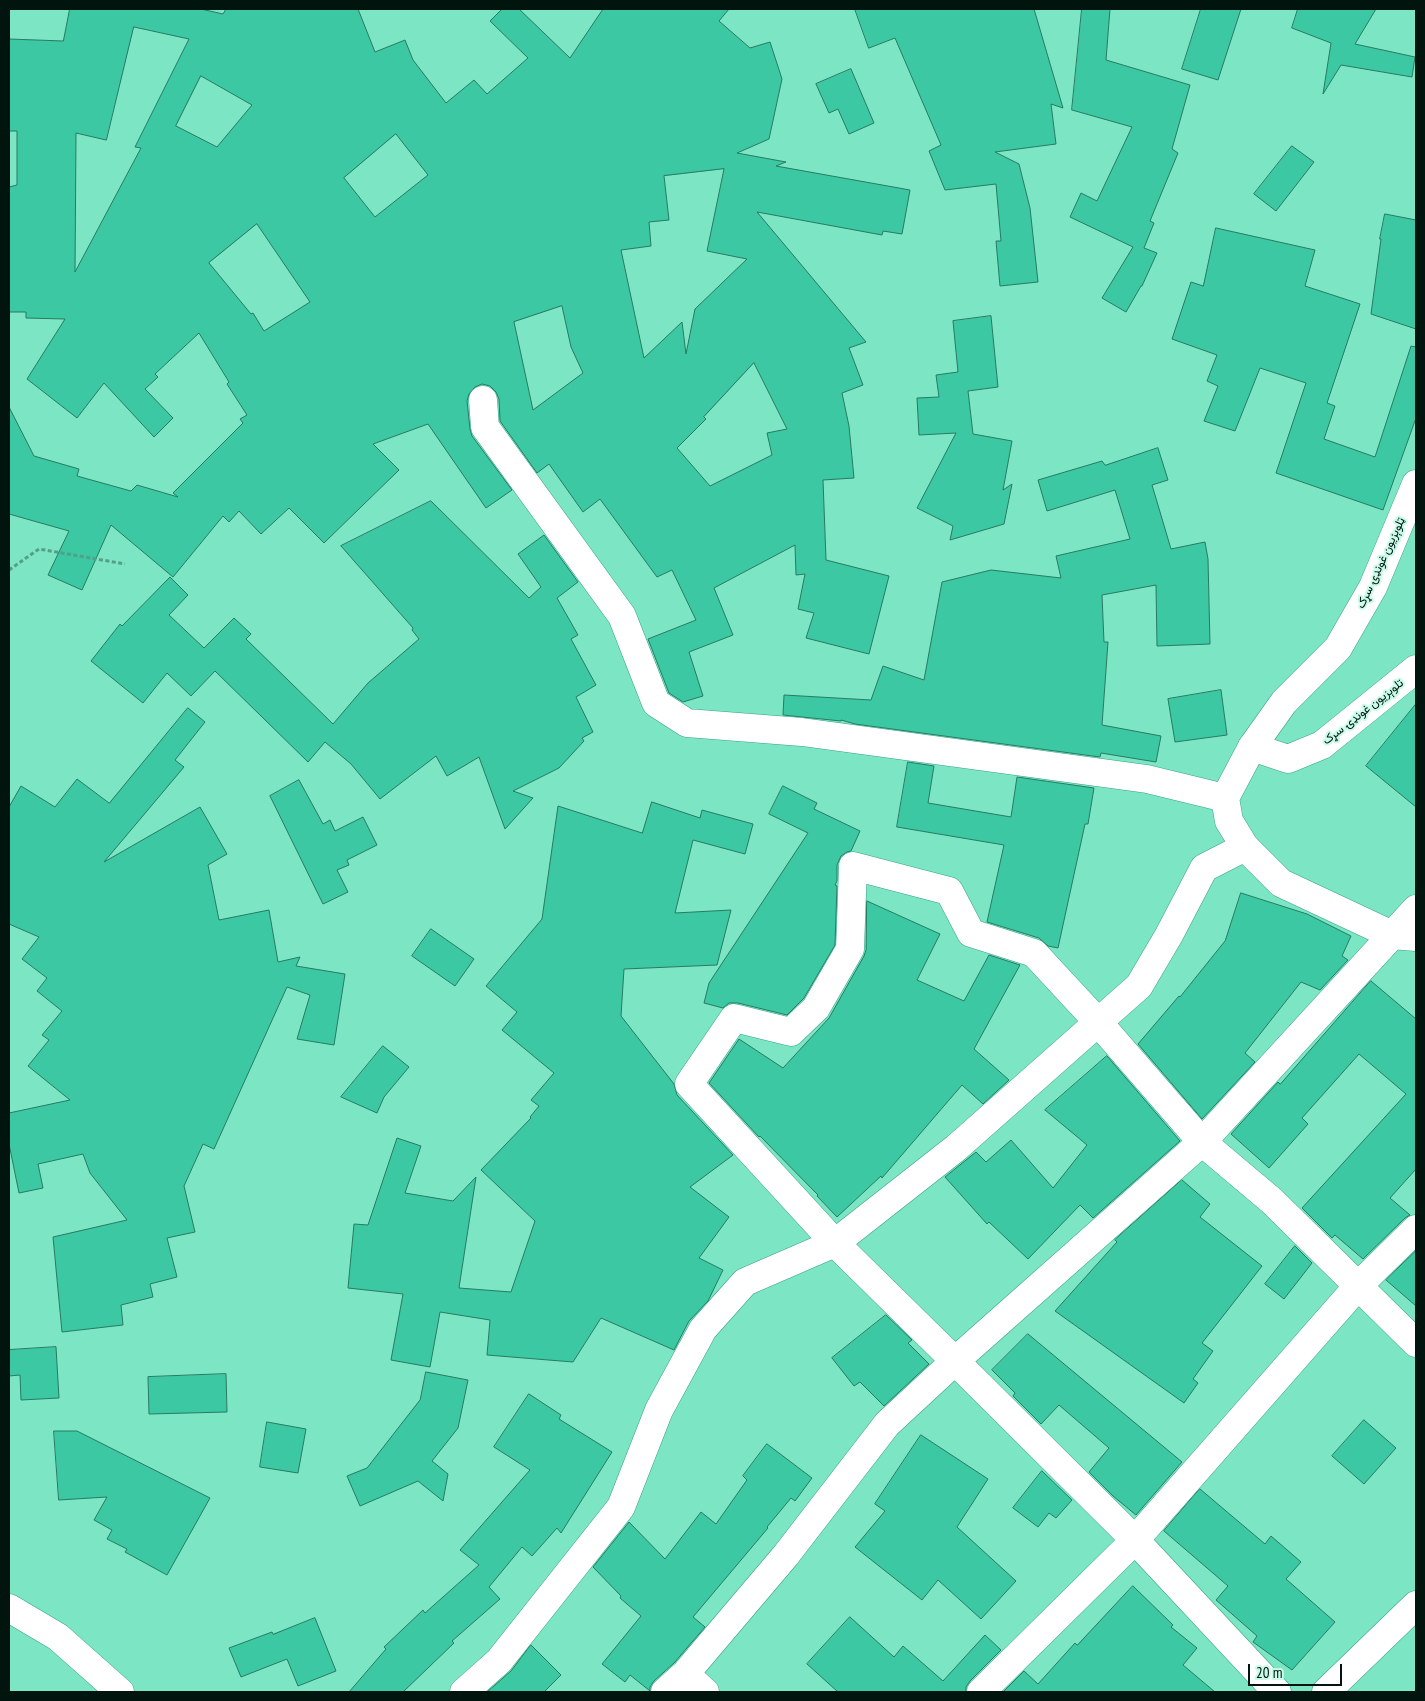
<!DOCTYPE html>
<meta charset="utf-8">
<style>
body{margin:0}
#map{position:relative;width:1425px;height:1701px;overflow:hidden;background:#7ce5c3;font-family:"PT Sans Narrow",sans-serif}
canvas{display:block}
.frame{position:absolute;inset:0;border:10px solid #01150e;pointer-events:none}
.scale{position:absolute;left:1248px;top:1664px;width:94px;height:22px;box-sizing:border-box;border:2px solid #01150e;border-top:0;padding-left:6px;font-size:15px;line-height:18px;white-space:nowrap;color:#01150e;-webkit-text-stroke:4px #cafbe9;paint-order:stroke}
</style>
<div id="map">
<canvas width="1425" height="1701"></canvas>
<div class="frame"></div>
<div class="scale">20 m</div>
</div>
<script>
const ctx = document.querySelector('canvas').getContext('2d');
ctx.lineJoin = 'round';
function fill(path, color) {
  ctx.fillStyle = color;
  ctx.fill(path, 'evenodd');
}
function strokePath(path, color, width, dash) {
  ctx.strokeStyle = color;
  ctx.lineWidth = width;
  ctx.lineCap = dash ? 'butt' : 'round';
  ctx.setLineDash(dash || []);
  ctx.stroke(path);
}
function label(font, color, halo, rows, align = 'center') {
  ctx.font = font + ' "PT Sans Narrow",Vazirmatn,sans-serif';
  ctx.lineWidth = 4;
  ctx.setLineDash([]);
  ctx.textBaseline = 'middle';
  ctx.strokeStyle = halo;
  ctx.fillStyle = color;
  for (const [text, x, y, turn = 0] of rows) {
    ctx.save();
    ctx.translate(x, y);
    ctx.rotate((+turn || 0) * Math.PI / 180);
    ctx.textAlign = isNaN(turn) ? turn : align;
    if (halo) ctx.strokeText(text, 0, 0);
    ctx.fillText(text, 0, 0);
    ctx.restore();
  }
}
const building = new Path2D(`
 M 70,9 L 201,9 L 223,14 L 226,9 L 358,9 L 375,52 L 405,40 L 413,60 L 446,103 L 474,80 L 487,94 L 528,58 L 490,21 L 502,9 L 519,9 L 570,58 L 603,9 L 729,9 L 719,21 L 750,48 L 770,42 L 782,79 L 769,139 L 737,153 L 786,162 L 776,166 L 910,190 L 902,234 L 883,231 L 882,235 L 757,212 L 866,342 L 849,348 L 863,385 L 842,393 L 849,426 L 854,478 L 823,480 L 826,560 L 889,576 L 869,654 L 806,638 L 814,613 L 798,609 L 805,574 L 796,575 L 795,545 L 714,588 L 733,635 L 689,652 L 703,696 L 683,702 L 669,693 L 648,639 L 696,620 L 672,570 L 657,577 L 600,499 L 583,512 L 549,464 L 537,473 L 500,421 L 499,399 L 496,392 L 490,386 L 482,384 L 475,387 L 469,394 L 467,401 L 470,429 L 472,436 L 512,490 L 486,508 L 428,424 L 373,444 L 399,470 L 324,543 L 289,508 L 261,534 L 239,511 L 229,522 L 223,516 L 173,577 L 111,525 L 82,590 L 48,575 L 69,531 L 9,514 L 9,407 L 34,456 L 79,469 L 77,476 L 131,491 L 137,485 L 178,497 L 173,493 L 243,423 L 240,419 L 247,415 L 227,384 L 229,382 L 199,333 L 155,374 L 158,377 L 145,389 L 173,418 L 154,437 L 104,383 L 77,418 L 27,379 L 65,319 L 26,318 L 26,312 L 9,312 L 9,187 L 17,185 L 17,131 L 9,131 L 9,39 L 63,41 ZM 134,27 L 189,39 L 135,147 L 141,148 L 75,272 L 76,133 L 106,140 ZM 201,76 L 252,105 L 217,147 L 176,126 ZM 396,134 L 428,175 L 375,217 L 344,178 ZM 724,169 L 707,251 L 747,259 L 695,309 L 686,354 L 682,322 L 644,358 L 621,250 L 651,246 L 649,222 L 669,220 L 664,176 ZM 257,224 L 310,302 L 264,331 L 253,313 L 251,314 L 209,263 ZM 562,306 L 571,347 L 583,373 L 533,410 L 514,322 ZM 754,363 L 787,429 L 767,433 L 772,455 L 710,486 L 677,448 L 706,419 L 704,417 Z
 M 855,9 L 1034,9 L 1063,108 L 1051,104 L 1056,144 L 995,152 L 1019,164 L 1030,208 L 1038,282 L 1000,286 L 996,241 L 1001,241 L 996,184 L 945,190 L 929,151 L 941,145 L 895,38 L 869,48 Z
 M 1082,9 L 1110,9 L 1106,60 L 1190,85 L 1172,149 L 1178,153 L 1150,221 L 1154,223 L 1144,248 L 1157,253 L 1142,286 L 1141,286 L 1126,312 L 1102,298 L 1133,247 L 1070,217 L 1081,193 L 1097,201 L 1132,127 L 1072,110 Z
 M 1201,9 L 1241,9 L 1218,80 L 1182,69 Z
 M 1298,9 L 1376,9 L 1355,44 L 1415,57 L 1412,77 L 1341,65 L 1323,94 L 1331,43 L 1292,28 Z
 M 851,69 L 874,123 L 849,134 L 838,109 L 829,113 L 816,84 Z
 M 1292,146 L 1314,162 L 1276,211 L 1254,194 Z
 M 1385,214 L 1416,220 L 1416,329 L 1371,314 L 1381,239 L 1380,239 Z
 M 1216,228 L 1315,250 L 1305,286 L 1360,304 L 1327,403 L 1335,406 L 1324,439 L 1375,457 L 1411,346 L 1416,347 L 1416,418 L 1383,510 L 1276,473 L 1306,383 L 1260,368 L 1235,431 L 1204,421 L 1218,386 L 1207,381 L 1217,355 L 1172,339 L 1191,282 L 1203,286 Z
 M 991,316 L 998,387 L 968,391 L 973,434 L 1012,441 L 1003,490 L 1012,484 L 1004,524 L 950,540 L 953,526 L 917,508 L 956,433 L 919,435 L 917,398 L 939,397 L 936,375 L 958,372 L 953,321 Z
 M 1158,448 L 1168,480 L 1152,485 L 1171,549 L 1205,542 L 1208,559 L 1210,644 L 1157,646 L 1156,585 L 1102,595 L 1104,642 L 1108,642 L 1102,725 L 1161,736 L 1156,762 L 1101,753 L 1100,757 L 855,724 L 841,720 L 841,721 L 783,715 L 784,695 L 871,700 L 883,666 L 924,680 L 942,582 L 991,570 L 1061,578 L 1056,556 L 1130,539 L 1115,490 L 1047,511 L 1038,480 L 1102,461 L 1105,465 Z
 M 431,501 L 529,598 L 541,587 L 518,554 L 544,535 L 578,582 L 557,598 L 578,635 L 571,639 L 596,685 L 576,697 L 593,732 L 582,738 L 584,741 L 559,768 L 513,791 L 533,798 L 505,829 L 479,757 L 447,776 L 436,756 L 380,799 L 351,764 L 325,742 L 308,762 L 215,671 L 191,696 L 167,673 L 143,703 L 91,661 L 120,624 L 122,626 L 170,577 L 188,595 L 169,615 L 204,648 L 234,618 L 251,634 L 246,639 L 333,724 L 368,683 L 419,639 L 412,630 L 413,628 L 341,546 Z
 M 1221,690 L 1227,735 L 1175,742 L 1168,699 Z
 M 1416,704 L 1416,807 L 1366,766 Z
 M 188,708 L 205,722 L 175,760 L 184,767 L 104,862 L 200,807 L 227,854 L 208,865 L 219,920 L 269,910 L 278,962 L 300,957 L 296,966 L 345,974 L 334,1045 L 297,1039 L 310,995 L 287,987 L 214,1149 L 203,1144 L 184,1186 L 195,1232 L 167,1238 L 177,1277 L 150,1284 L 153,1297 L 121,1305 L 123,1325 L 62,1332 L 53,1237 L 127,1220 L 90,1173 L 83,1154 L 38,1164 L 43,1188 L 19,1193 L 9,1144 L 9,1113 L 70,1100 L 28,1066 L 49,1040 L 42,1035 L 62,1011 L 37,991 L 47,978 L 22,959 L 39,937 L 9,924 L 9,807 L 21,786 L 55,807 L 77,779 L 109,803 Z
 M 908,762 L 934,766 L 928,803 L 1011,817 L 1017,777 L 1094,788 L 1088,824 L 1085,824 L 1058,948 L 1048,946 L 1039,938 L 987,922 L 1004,845 L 897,827 Z
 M 299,780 L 323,824 L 330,820 L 335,831 L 363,817 L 377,845 L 347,860 L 349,865 L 337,870 L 348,892 L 323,904 L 270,796 Z
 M 783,786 L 817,803 L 814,809 L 860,831 L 851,851 L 847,852 L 841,856 L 837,865 L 837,881 L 835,885 L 837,886 L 835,945 L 804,998 L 787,1015 L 738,1003 L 729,1003 L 723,1008 L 704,1003 L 709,983 L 808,833 L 769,814 Z
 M 652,802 L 700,818 L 702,810 L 753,824 L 745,854 L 693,840 L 675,913 L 731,910 L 717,965 L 624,969 L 621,1016 L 674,1084 L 677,1095 L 733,1155 L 690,1187 L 729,1217 L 699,1258 L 723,1270 L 708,1301 L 689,1321 L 674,1350 L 601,1318 L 573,1362 L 487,1355 L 490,1320 L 440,1312 L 430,1367 L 391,1360 L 403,1294 L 348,1288 L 354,1224 L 368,1225 L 397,1138 L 421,1146 L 405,1193 L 453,1201 L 476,1177 L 459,1288 L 511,1292 L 535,1221 L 481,1170 L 531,1118 L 530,1117 L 539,1106 L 531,1100 L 554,1073 L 502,1030 L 517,1012 L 486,986 L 542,919 L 558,806 L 642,833 Z
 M 1241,893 L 1307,914 L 1351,936 L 1342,956 L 1348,960 L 1320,990 L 1301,982 L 1245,1053 L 1255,1062 L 1202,1119 L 1138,1044 L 1179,996 L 1180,997 L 1225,941 Z
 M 867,901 L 940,934 L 917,980 L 964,1001 L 989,955 L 1020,965 L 974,1049 L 1009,1080 L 983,1104 L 962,1085 L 882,1178 L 881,1176 L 837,1217 L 817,1196 L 818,1195 L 760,1136 L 759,1137 L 709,1083 L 739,1039 L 783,1068 L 829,1018 L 864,956 L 866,950 Z
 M 431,929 L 474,959 L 455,986 L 412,956 Z
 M 1371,981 L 1416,1019 L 1416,1169 L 1390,1198 L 1410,1215 L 1405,1218 L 1363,1259 L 1335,1235 L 1332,1238 L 1302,1208 L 1406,1094 L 1359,1054 L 1302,1118 L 1308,1124 L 1269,1168 L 1231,1134 L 1278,1082 L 1280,1084 Z
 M 383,1046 L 409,1067 L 384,1097 L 377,1113 L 341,1097 Z
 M 1107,1056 L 1180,1141 L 1093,1218 L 1080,1205 L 1028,1259 L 989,1222 L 987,1224 L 945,1177 L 976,1152 L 986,1162 L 1011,1140 L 1053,1188 L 1087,1145 L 1045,1110 Z
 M 1182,1180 L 1210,1204 L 1200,1217 L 1262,1266 L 1202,1343 L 1213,1351 L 1193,1379 L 1198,1383 L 1184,1403 L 1055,1311 L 1117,1242 L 1115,1240 Z
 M 1295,1246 L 1312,1263 L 1284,1299 L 1265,1284 Z
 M 1416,1251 L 1416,1306 L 1386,1280 Z
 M 886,1315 L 912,1340 L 908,1343 L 929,1364 L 884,1406 L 860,1382 L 854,1386 L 832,1358 Z
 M 1028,1334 L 1182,1462 L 1136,1515 L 1113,1496 L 1089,1472 L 1109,1448 L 1059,1405 L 1041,1424 L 1013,1396 L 1015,1393 L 992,1370 Z
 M 56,1347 L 59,1398 L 21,1400 L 20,1375 L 9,1376 L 9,1350 Z
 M 426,1372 L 468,1380 L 458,1428 L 432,1461 L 448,1474 L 443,1501 L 418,1481 L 360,1506 L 347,1476 L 367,1468 L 420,1400 Z
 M 226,1374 L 227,1412 L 149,1414 L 148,1377 Z
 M 529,1394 L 561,1415 L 559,1419 L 612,1452 L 561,1533 L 557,1528 L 532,1556 L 522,1547 L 489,1587 L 500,1599 L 452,1641 L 454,1643 L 403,1692 L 349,1692 L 386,1649 L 384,1647 L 423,1610 L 425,1613 L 479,1565 L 460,1550 L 530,1470 L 494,1447 Z
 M 1364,1420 L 1396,1448 L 1364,1484 L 1332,1456 Z
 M 267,1422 L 306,1429 L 298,1473 L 260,1467 Z
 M 54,1431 L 77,1431 L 210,1498 L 167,1575 L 125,1552 L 127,1549 L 107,1539 L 112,1530 L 94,1520 L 107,1497 L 59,1500 Z
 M 921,1435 L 988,1479 L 957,1527 L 1016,1581 L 981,1619 L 938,1580 L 922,1600 L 855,1547 L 885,1511 L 875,1504 Z
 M 767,1444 L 812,1478 L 795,1501 L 791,1498 L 767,1527 L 768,1528 L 693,1617 L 705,1627 L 674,1663 L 654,1681 L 650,1687 L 650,1691 L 630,1675 L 625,1682 L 602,1664 L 641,1616 L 620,1598 L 621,1596 L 593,1567 L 629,1522 L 665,1559 L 701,1512 L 716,1524 L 747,1480 L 743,1476 Z
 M 1042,1471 L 1072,1500 L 1056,1518 L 1049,1513 L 1038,1527 L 1013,1508 Z
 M 1200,1489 L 1265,1544 L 1271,1536 L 1301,1562 L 1286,1579 L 1335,1622 L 1292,1670 L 1253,1642 L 1257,1636 L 1216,1600 L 1228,1586 L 1164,1531 Z
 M 1133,1586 L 1173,1625 L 1171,1627 L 1197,1648 L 1183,1665 L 1215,1692 L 1003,1692 L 1024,1671 L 1038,1684 L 1075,1643 L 1077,1645 Z
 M 850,1617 L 894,1657 L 903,1646 L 943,1681 L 985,1635 L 1001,1650 L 970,1681 L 966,1687 L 966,1692 L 838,1692 L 807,1664 Z
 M 315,1618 L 336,1671 L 298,1686 L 287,1659 L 241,1677 L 229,1648 L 272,1632 L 273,1634 Z
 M 531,1645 L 561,1675 L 544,1692 L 487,1692 L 511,1671 Z`);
fill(building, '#3bc8a2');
strokePath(building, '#287a63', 1);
const street = new Path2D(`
 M 483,400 L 485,427 L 622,616 L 656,703 L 687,723 L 802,732 L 1147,779 L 1225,798
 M 1252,747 L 1288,759 L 1322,745 L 1416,669
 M 9,1608 L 58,1637 L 120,1692
 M 685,1674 L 705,1692
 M 464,1692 L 499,1661 L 621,1507 L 659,1410 L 703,1329 L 745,1282 L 835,1243 L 956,1148 L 1139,986 L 1169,935 L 1204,868 L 1245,847
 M 665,1692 L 685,1674 L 786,1555 L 887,1424 L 955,1361 L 1202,1142 L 1416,909
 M 981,1692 L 1135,1540 L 1358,1286 L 1416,1229
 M 1277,1692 L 1135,1540 L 955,1361 L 835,1243 L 689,1084 L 734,1018 L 791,1032 L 816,1008 L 850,949 L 853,866 L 949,891 L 971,933 L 1034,953 L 1098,1022 L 1202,1142 L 1272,1201 L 1416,1343`);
const secondary = new Path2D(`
 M 1416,484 L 1373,587 L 1338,648 L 1284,702 L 1252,747 L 1225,798 L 1229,821 L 1245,847 L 1281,883 L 1392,935 L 1416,937
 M 1326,1692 L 1416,1605`);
strokePath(street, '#36a485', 29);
strokePath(secondary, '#36a485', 29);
strokePath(new Path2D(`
 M 9,570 L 39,549 L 125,564`), '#53a087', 3, [4, 2.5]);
strokePath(street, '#fff', 28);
strokePath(secondary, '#fff', 28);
label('12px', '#01150e', '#cafbe9', [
 ["ټلوېزيون غونډۍ سړک",1381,563,-65],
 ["تلوېزيون غونډۍ سړک",1363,712,-38]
]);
</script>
